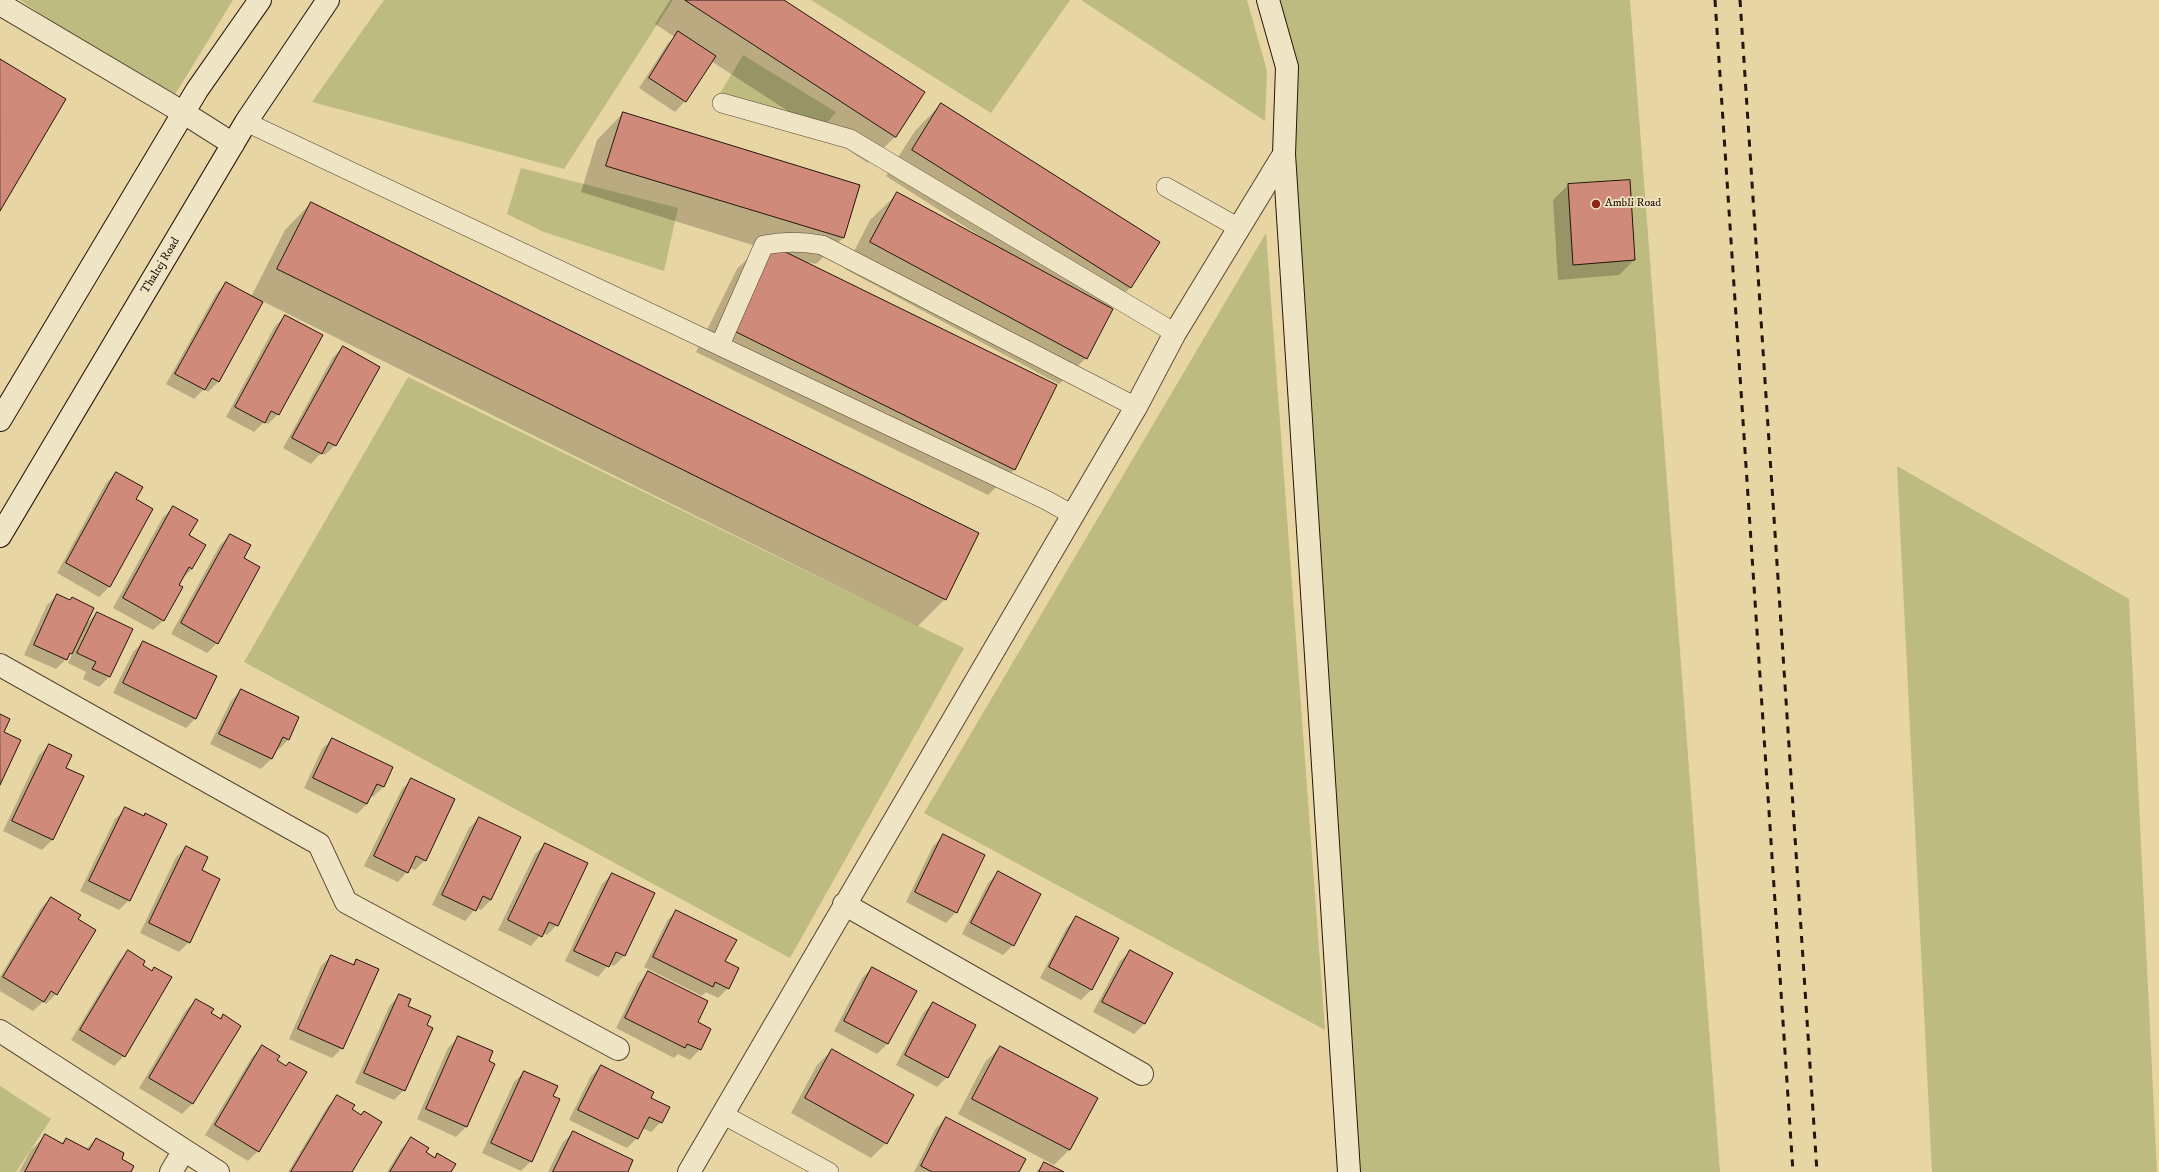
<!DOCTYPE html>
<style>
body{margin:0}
canvas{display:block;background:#e7d5a3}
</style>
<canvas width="2159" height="1172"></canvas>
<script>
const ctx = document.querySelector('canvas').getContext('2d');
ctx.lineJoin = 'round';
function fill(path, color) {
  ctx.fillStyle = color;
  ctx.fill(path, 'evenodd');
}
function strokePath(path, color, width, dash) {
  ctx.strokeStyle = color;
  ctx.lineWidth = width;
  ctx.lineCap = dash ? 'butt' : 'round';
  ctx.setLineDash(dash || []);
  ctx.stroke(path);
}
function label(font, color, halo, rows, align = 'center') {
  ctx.font = font + ' "IM FELL DW Pica",serif';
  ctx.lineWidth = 3.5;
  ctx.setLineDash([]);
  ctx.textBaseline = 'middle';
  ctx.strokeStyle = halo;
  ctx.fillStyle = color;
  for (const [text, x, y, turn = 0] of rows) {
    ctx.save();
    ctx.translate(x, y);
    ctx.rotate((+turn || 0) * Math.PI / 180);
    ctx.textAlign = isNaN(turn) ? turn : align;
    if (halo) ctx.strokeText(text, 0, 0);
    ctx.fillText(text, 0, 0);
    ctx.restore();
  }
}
fill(new Path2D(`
 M 20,0 L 233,0 L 171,101 Z
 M 384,0 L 673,0 L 564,169 L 312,102 Z
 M 811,0 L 1070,0 L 991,113 Z
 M 1081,0 L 1247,0 L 1267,71 L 1265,121 Z
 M 1272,0 L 1630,0 L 1720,1172 L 1356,1172 Z
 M 743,55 L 836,112 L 824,127 L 718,97 Z
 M 521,168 L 678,208 L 664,271 L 544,232 L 507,214 Z
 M 1266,233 L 1325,1030 L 924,813 Z
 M 408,377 L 964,648 L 790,958 L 244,662 Z
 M 1897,466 L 2129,599 L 2157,1172 L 1932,1172 Z
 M 0,1086 L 51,1119 L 16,1172 L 0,1172 Z`), '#bdbb80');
fill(new Path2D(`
 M 670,0 L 782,0 L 924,92 L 895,137 L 868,163 L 711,61 L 685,101 L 675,112 L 639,88 L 668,43 L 675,37 L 655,24 Z
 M 941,104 L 1159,242 L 1130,288 L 1110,308 L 1086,358 L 1059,384 L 845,269 L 870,220 L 897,194 L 985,241 L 986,240 L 886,176 L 915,131 Z
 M 623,113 L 859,185 L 843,238 L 816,264 L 801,261 L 1015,469 L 988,495 L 696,352 L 737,269 L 759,247 L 581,192 L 597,140 Z
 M 1629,181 L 1634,260 L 1619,275 L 1558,280 L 1553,200 L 1568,185 Z
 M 311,203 L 945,599 L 918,626 L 262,301 L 218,382 L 208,392 L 204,389 L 194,399 L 166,384 L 216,294 L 226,283 L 251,297 L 285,230 Z
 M 285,316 L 278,414 L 268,424 L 264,422 L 254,432 L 226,417 L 275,326 Z
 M 343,347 L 335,445 L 325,455 L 321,453 L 311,464 L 283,448 L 333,357 Z
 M 116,473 L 135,500 L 152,509 L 109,587 L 99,597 L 57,573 L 106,483 Z
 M 174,507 L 188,536 L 192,569 L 182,579 L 164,620 L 153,630 L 113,608 L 163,517 Z
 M 230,535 L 243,558 L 217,643 L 207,653 L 171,634 L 220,545 Z
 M 57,595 L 70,600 L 72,598 L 85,625 L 97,613 L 109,677 L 99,687 L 83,679 L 86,672 L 68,663 L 73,652 L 56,669 L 24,655 L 47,605 Z
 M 143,642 L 196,718 L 186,728 L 113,693 L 133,652 Z
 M 241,690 L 298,718 L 288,740 L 278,750 L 276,749 L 271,759 L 261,769 L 210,744 L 231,701 Z
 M 332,739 L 392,768 L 383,787 L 373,797 L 370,795 L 367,804 L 357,814 L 304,788 L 322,749 Z
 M 49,745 L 64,768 L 82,777 L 52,840 L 42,850 L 3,831 L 39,755 Z
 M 412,779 L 425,860 L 415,870 L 410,868 L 398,882 L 364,866 L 402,789 Z
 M 125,809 L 143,817 L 145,815 L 129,900 L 119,910 L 80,891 L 115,819 Z
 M 479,818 L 491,900 L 481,910 L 476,908 L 465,921 L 432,905 L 469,828 Z
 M 943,836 L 956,912 L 946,923 L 906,902 L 933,846 Z
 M 545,844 L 557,925 L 547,935 L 542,933 L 531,946 L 498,930 L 535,854 Z
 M 186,847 L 201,870 L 189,942 L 179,952 L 140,933 L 176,857 Z
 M 998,873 L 1013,945 L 1003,955 L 962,934 L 988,883 Z
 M 612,874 L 654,894 L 624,956 L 614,966 L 609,964 L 598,977 L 565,961 L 602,884 Z
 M 51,898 L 77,920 L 56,994 L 46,1004 L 43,1002 L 33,1011 L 0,991 L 0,977 L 41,908 Z
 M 677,911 L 724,961 L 728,988 L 718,998 L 706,992 L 702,996 L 644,967 L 667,921 Z
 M 1077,917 L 1118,939 L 1091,990 L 1081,1000 L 1040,978 L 1067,927 Z
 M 1130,951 L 1171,973 L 1144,1024 L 1134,1034 L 1093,1012 L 1120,961 Z
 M 128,952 L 142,965 L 151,971 L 155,968 L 124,1056 L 114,1066 L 71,1040 L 118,962 Z
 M 331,956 L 352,965 L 356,960 L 342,1048 L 332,1058 L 289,1039 L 321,966 Z
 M 872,968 L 915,991 L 887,1044 L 877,1054 L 834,1031 L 862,978 Z
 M 648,973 L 696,1023 L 700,1049 L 690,1060 L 678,1054 L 674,1058 L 616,1028 L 638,983 Z
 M 400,995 L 407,1006 L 404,1090 L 394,1100 L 355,1083 L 390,1005 Z
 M 196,1000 L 210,1013 L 219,1019 L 223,1016 L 239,1026 L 192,1104 L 182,1114 L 139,1088 L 186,1010 Z
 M 933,1003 L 947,1077 L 937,1087 L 896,1065 L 923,1013 Z
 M 458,1038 L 487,1062 L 494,1064 L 466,1127 L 456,1137 L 417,1119 L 448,1048 Z
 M 262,1047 L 276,1060 L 286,1066 L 289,1063 L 258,1151 L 248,1161 L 205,1135 L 252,1057 Z
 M 1000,1047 L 1096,1098 L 1069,1150 L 1054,1165 L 958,1114 L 985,1062 Z
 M 832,1050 L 886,1143 L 871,1158 L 791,1113 L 817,1065 Z
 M 601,1066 L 650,1098 L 661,1122 L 651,1132 L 642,1128 L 637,1138 L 627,1148 L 569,1120 L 591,1076 Z
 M 524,1072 L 552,1096 L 531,1161 L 521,1171 L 482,1153 L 514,1082 Z
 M 338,1096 L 351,1110 L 351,1172 L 288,1172 L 328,1106 Z
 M 946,1118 L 1018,1172 L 914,1172 L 936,1128 Z
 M 574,1132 L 627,1172 L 548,1172 L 563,1142 Z
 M 46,1135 L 61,1144 L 66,1139 L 85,1150 L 96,1139 L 120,1159 L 130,1172 L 19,1172 L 31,1150 Z
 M 411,1139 L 424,1152 L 434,1158 L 437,1154 L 450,1172 L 387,1172 L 401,1149 Z
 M 1044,1164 L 1062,1172 L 1036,1172 Z`), '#0003');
const building = new Path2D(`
 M 685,0 L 784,0 L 925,92 L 896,137 Z
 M 678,31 L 716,56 L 686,102 L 649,78 Z
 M 0,59 L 66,99 L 0,211 Z
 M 941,103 L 1160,242 L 1131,288 L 912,150 Z
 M 623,112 L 860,185 L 844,238 L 606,166 Z
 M 1630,180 L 1635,260 L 1573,265 L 1568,184 Z
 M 897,192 L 1113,309 L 1087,359 L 870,242 Z
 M 311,202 L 979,533 L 946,600 L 277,269 Z
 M 763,241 L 1057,385 L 1015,470 L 722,325 Z
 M 226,282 L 263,302 L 219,382 L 212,378 L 205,390 L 175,374 Z
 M 285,315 L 323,335 L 279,415 L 271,411 L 265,423 L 235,407 Z
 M 343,346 L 380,367 L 336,446 L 328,442 L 322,454 L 292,438 Z
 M 116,472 L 143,487 L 136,499 L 153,509 L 110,587 L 66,563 Z
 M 173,506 L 198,520 L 189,535 L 206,545 L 192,569 L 189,567 L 179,585 L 183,587 L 164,621 L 123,598 Z
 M 230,534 L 251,545 L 244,558 L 260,567 L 218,644 L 181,623 Z
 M 57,594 L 70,600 L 72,597 L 94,608 L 72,654 L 70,653 L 67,660 L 34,645 Z
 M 97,612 L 133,629 L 110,677 L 92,669 L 96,662 L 77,653 Z
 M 143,641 L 217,676 L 196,719 L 123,683 Z
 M 241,689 L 299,717 L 289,740 L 283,737 L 272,759 L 219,734 Z
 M 0,714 L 10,719 L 4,732 L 21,740 L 0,785 Z
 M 332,738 L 393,767 L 384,787 L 377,784 L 367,804 L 313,778 Z
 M 49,744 L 72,755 L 66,768 L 84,776 L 53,840 L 12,821 Z
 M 411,778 L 455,799 L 426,861 L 416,856 L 408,873 L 374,856 Z
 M 125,807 L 144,816 L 145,813 L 167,824 L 130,901 L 89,881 Z
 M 479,817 L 521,837 L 491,900 L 483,896 L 476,911 L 442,895 Z
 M 943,834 L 985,855 L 957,913 L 915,892 Z
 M 545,843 L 588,863 L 558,926 L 549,922 L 542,937 L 508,920 Z
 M 186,846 L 208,857 L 202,870 L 220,879 L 190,943 L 149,923 Z
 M 998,871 L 1041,894 L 1014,946 L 971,923 Z
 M 612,873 L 655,893 L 625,956 L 616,952 L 609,967 L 574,951 Z
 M 51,897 L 81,915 L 78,919 L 96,930 L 57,995 L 51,991 L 44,1002 L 3,977 Z
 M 676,910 L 737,940 L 725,961 L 739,968 L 729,989 L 715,982 L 713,987 L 653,957 Z
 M 1076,916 L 1119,938 L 1092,990 L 1049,967 Z
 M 128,950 L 145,961 L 143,965 L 152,971 L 154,967 L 172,977 L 125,1057 L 80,1030 Z
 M 1130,950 L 1173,973 L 1145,1024 L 1102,1002 Z
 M 331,955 L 354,965 L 356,959 L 379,969 L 343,1049 L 298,1029 Z
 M 872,967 L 917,991 L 888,1044 L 844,1021 Z
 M 648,971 L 708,1001 L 698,1022 L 711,1029 L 701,1050 L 687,1044 L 685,1048 L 625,1018 Z
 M 399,994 L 411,999 L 408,1006 L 431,1016 L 427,1025 L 433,1028 L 405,1091 L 364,1073 Z
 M 196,999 L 214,1009 L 211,1013 L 221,1019 L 223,1014 L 241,1026 L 193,1104 L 149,1078 Z
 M 933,1002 L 976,1025 L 948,1078 L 905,1055 Z
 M 458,1036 L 493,1051 L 489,1061 L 495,1064 L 467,1127 L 426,1109 Z
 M 262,1045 L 280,1056 L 277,1060 L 286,1066 L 289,1062 L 307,1072 L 259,1152 L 215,1125 Z
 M 1000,1046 L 1098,1098 L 1070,1150 L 972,1099 Z
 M 832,1049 L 914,1095 L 887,1144 L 805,1098 Z
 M 601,1065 L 654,1092 L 651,1098 L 670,1107 L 662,1123 L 649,1117 L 638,1139 L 578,1110 Z
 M 524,1071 L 558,1086 L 553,1096 L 560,1099 L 532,1162 L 491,1143 Z
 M 337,1095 L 355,1105 L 352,1109 L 361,1115 L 364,1111 L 382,1122 L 352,1172 L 291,1172 Z
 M 946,1117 L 1026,1159 L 1019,1172 L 932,1172 L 921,1166 Z
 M 573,1131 L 633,1160 L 628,1172 L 553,1172 Z
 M 45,1134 L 63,1144 L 66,1138 L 89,1150 L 96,1138 L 124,1153 L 122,1159 L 134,1166 L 131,1172 L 25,1172 Z
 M 411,1137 L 429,1148 L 426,1152 L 435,1158 L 437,1153 L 456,1164 L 451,1172 L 390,1172 Z
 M 1044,1162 L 1064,1172 L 1039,1172 Z`);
fill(building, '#cf8a7a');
strokePath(building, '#27150c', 1);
const lane = new Path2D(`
 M 722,103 L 850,139 L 1175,333
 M 246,122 L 1046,500 L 1073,515
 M 1166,187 L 1239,228
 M 720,345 L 764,245 C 785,241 801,241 822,245 L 1136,407
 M 722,1114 L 829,1172`);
const street = new Path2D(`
 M 0,4 L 184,113 L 233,144
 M 0,665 L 319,844 L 346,902 L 618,1049
 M 844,904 L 1142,1074
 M 0,1031 L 218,1172
 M 171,1172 L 184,1150
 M 689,1172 L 1136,407 L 1175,333 L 1284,154`);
const secondary = new Path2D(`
 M 1268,0 L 1287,67 L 1284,154 L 1349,1172
 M 0,420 L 197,90 L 260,0
 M 0,536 L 246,122 L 328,0`);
strokePath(lane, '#574532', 20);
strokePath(street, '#574532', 24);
strokePath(secondary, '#27150c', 24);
strokePath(lane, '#efe4c3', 19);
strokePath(street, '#efe4c3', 22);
strokePath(secondary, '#efe4c3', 22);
strokePath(new Path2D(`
 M 1715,0 L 1793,1172
 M 1740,0 L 1817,1172`), '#27150c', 3, [7, 7]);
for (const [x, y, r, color] of [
 [1596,204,5,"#8f2418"]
]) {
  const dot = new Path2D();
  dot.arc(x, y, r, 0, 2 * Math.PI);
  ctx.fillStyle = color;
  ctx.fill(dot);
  strokePath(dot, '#efe4c3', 1.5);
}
label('12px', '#27150c', '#efe4c3', [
 ["Ambli Road",1605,204]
], 'left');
label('12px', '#27150c', '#efe4c3', [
 ["Thaltej Road",161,266,-59]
]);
</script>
